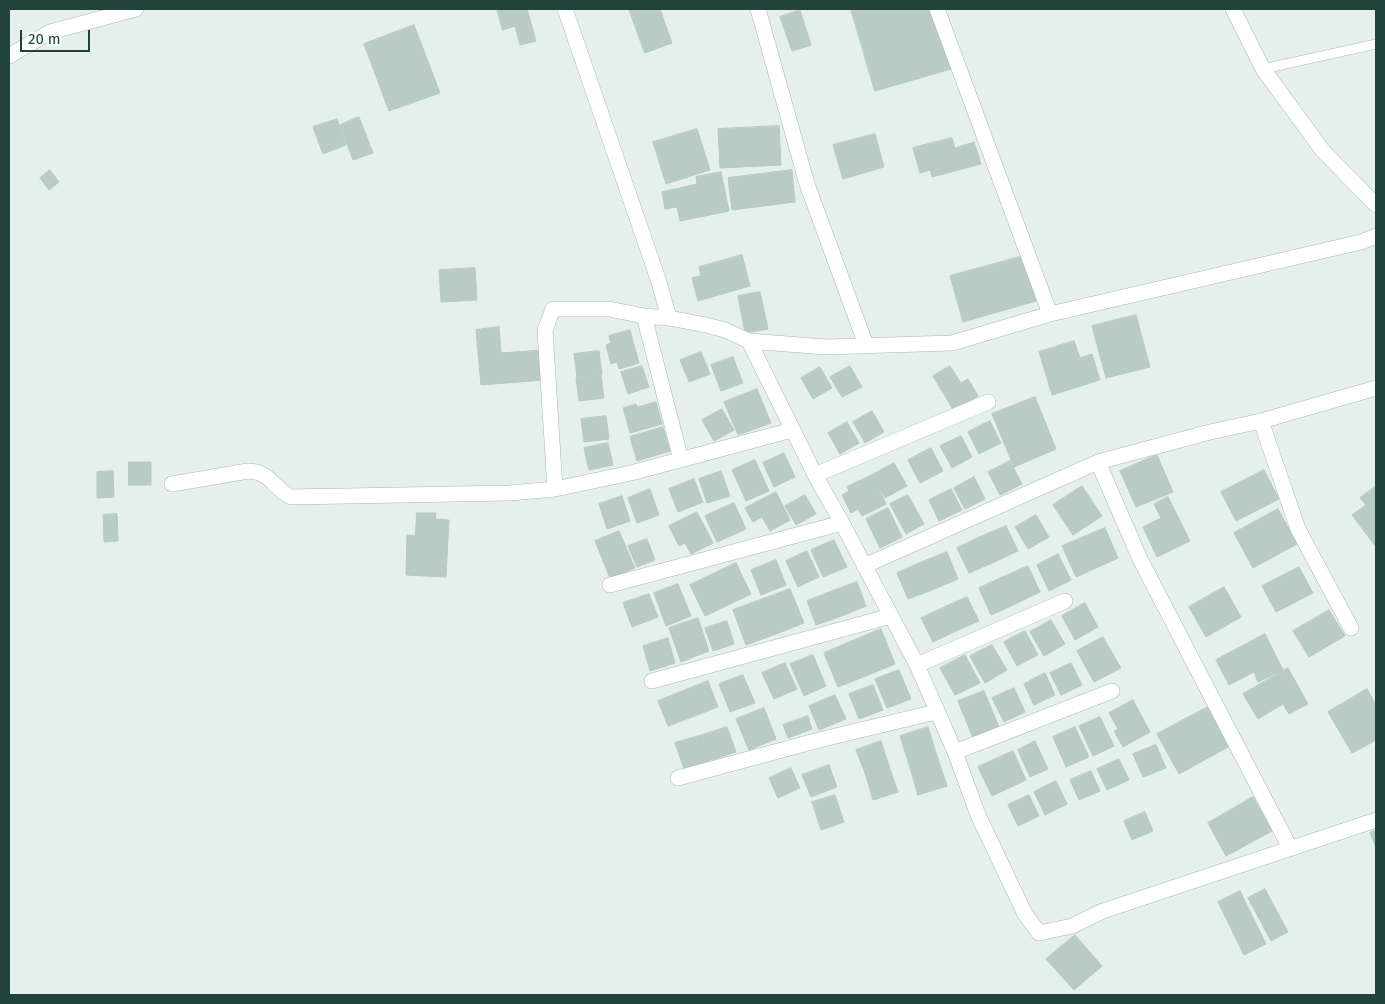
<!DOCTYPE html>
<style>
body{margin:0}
#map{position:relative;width:1385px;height:1004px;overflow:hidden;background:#e5efeb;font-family:"Fira Sans",sans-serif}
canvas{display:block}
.frame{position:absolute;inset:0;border:10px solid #22433c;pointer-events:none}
.scale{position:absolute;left:20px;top:30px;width:70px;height:22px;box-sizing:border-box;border:2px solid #22433c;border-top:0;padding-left:6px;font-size:15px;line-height:18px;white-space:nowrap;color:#22433c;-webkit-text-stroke:4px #f6fbf9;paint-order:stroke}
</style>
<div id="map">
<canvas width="1385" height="1004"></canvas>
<div class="frame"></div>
<div class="scale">20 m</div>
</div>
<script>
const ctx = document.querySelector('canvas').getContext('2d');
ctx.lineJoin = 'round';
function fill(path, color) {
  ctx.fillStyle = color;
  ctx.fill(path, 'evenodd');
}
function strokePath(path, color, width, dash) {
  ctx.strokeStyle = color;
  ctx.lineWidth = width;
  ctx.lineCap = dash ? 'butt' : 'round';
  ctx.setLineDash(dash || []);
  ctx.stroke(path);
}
const building = new Path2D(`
 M 497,9 L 527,9 L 536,41 L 520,45 L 515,26 L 503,30 Z
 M 629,9 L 660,9 L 672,43 L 645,53 Z
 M 851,9 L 933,9 L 951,69 L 875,91 Z
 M 800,10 L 811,45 L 792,51 L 780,17 Z
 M 414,25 L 440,93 L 389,111 L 364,44 Z
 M 359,117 L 373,153 L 353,160 L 340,125 Z
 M 337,119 L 346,145 L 323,154 L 313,127 Z
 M 779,126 L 781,165 L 720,168 L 718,129 Z
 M 697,129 L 710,170 L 666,184 L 653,142 Z
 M 875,134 L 884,167 L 843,179 L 833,145 Z
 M 952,138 L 955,148 L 974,142 L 981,164 L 932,177 L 930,170 L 920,173 L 913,148 Z
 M 50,170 L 59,182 L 49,190 L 40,178 Z
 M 792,170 L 795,202 L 732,210 L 728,178 Z
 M 721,172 L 729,211 L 680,221 L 677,207 L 665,209 L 662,192 L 697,184 L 696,177 Z
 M 742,255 L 750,286 L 698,301 L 692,278 L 701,276 L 699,267 Z
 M 1023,256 L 1036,301 L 963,322 L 950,276 Z
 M 475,268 L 477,300 L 441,302 L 439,270 Z
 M 760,292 L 768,329 L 745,333 L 738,296 Z
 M 1136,315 L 1150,367 L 1106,378 L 1092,326 Z
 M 499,327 L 501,353 L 542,350 L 544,380 L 481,385 L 476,330 Z
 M 630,330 L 639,363 L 619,369 L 617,362 L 611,364 L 606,345 L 611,343 L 609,336 Z
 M 1074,341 L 1080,358 L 1092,354 L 1100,380 L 1052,395 L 1039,352 Z
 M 599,351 L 602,374 L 577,377 L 574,354 Z
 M 701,352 L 710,374 L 689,382 L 680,360 Z
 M 733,357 L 743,383 L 721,391 L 711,365 Z
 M 642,366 L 649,387 L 628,394 L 621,372 Z
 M 850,366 L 862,387 L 842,397 L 830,377 Z
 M 950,366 L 961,383 L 968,379 L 978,396 L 954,411 L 933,376 Z
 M 820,367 L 832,388 L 813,399 L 801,378 Z
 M 601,375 L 604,398 L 579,401 L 576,378 Z
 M 757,389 L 771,423 L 738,435 L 724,402 Z
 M 1035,397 L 1056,449 L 1014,467 L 992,414 Z
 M 656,402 L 662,424 L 630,433 L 623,408 L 636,404 L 637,407 Z
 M 722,409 L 734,430 L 714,441 L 702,420 Z
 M 872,411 L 884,432 L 865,443 L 853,422 Z
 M 606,416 L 609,439 L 584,442 L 581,419 Z
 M 990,421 L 1001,443 L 979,454 L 968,432 Z
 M 847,422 L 859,443 L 840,454 L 828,433 Z
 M 663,427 L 670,451 L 637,461 L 630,437 Z
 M 961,436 L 972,457 L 952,468 L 940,446 Z
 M 608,443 L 613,465 L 589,470 L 584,448 Z
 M 931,448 L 943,471 L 920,483 L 908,460 Z
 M 784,453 L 795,477 L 774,487 L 763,463 Z
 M 1157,455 L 1173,492 L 1136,507 L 1120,471 Z
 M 755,460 L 769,491 L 746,501 L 732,470 Z
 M 1010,461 L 1022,484 L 1000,495 L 988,472 Z
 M 129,462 L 151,462 L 151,485 L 129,485 Z
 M 894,463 L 907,486 L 885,498 L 872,475 Z
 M 1264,470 L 1279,499 L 1236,521 L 1221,492 Z
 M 113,471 L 114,497 L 97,498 L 97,472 Z
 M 721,471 L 730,496 L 707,503 L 699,479 Z
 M 872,475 L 886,504 L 862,516 L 858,509 L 851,513 L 842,495 L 849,491 L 847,487 Z
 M 974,477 L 985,499 L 965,509 L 954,488 Z
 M 694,479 L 703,502 L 678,512 L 669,489 Z
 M 1082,486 L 1102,516 L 1073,535 L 1053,505 Z
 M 1376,486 L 1376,547 L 1352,515 L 1366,505 L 1360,498 Z
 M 650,489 L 659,515 L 637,523 L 628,498 Z
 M 951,489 L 962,510 L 939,521 L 929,500 Z
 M 776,492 L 790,520 L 770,531 L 762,517 L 753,522 L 745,508 Z
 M 805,495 L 816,514 L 796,525 L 785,506 Z
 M 908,495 L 924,524 L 906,534 L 890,504 Z
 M 622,496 L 630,521 L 607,529 L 599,504 Z
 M 1168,497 L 1190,541 L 1157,557 L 1143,527 L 1161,518 L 1154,504 Z
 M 734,503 L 746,529 L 717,542 L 705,516 Z
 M 888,508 L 902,537 L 880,548 L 866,519 Z
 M 1278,509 L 1297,544 L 1253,568 L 1234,533 Z
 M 697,512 L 713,543 L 691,554 L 685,543 L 679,546 L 669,526 Z
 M 417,513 L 436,513 L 435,519 L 449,520 L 446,577 L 406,575 L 407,535 L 415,536 Z
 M 117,514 L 118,541 L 104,542 L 103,515 Z
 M 1036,515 L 1049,537 L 1028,549 L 1015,527 Z
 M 1006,526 L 1018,551 L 992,563 L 980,537 Z
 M 1105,528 L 1118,558 L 1076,577 L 1062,546 Z
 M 619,531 L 635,568 L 610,578 L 595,541 Z
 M 980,537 L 992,563 L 969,573 L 957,548 Z
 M 647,539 L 655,560 L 637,567 L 628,546 Z
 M 834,540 L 847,567 L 823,577 L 811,550 Z
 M 807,551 L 819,577 L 798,587 L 786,561 Z
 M 947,552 L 958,579 L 932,590 L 920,563 Z
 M 1058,554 L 1071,580 L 1049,591 L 1037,565 Z
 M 776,560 L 786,585 L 761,595 L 751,570 Z
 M 736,563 L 751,594 L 726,606 L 711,575 Z
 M 920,563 L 932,590 L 908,599 L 897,573 Z
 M 1028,566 L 1040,592 L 1013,605 L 1001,578 Z
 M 1299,567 L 1313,593 L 1276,612 L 1262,586 Z
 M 711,575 L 726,606 L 705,616 L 690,585 Z
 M 1001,578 L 1013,605 L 991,615 L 979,588 Z
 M 857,582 L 866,606 L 839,617 L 830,592 Z
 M 678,584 L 691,616 L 666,626 L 654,593 Z
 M 1224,587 L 1241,617 L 1206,637 L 1189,607 Z
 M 790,589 L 804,623 L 776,634 L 763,599 Z
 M 830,592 L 839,617 L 816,625 L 807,601 Z
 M 649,594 L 658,617 L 632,627 L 623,603 Z
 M 967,597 L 979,621 L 956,631 L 945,607 Z
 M 763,599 L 776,634 L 746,645 L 733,610 Z
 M 1085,603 L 1098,627 L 1075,640 L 1062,616 Z
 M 945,607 L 956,631 L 933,642 L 921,618 Z
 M 1329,610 L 1345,636 L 1309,657 L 1293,631 Z
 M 698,618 L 709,651 L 681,662 L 669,628 Z
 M 1051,620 L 1065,644 L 1044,656 L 1030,632 Z
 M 727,621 L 734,644 L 713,651 L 705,628 Z
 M 881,629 L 895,664 L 871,674 L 857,639 Z
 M 1025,631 L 1038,655 L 1017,666 L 1004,642 Z
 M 1265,634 L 1283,670 L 1258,682 L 1254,672 L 1229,685 L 1216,660 Z
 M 1103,637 L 1121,668 L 1094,682 L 1077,651 Z
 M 668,638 L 675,663 L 650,671 L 643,646 Z
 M 857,639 L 871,674 L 838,687 L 824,653 Z
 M 992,645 L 1007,670 L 985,683 L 970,656 Z
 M 813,655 L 826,686 L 804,696 L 790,664 Z
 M 965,655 L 980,683 L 955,695 L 940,668 Z
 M 785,663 L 797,689 L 774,699 L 762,673 Z
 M 1071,663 L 1082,685 L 1061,695 L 1050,673 Z
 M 1288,668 L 1308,704 L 1289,714 L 1283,704 L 1258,719 L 1243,694 Z
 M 899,670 L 911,699 L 887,708 L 875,679 Z
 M 1045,673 L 1055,695 L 1034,705 L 1024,684 Z
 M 743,675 L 755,703 L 730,712 L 719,684 Z
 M 708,681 L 718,707 L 692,717 L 683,691 Z
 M 873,685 L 883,710 L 859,719 L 849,694 Z
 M 1014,688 L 1025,712 L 1004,722 L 992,698 Z
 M 1367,689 L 1376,705 L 1376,740 L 1352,753 L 1328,712 Z
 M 683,691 L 692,717 L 668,726 L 658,701 Z
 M 984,691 L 999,727 L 973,738 L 958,701 Z
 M 835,695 L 846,719 L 819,730 L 809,706 Z
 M 1133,700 L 1150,732 L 1123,747 L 1114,731 L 1118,729 L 1109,713 Z
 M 1208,707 L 1230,746 L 1179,774 L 1157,734 Z
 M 764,708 L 776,739 L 749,750 L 736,719 Z
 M 808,716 L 812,729 L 788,738 L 783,725 Z
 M 1100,717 L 1114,746 L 1093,756 L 1079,726 Z
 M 727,727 L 736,752 L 708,761 L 699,736 Z
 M 928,727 L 936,753 L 908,761 L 900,736 Z
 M 1075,727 L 1089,757 L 1066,767 L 1053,737 Z
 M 699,736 L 708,761 L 684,769 L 675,743 Z
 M 881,741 L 889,766 L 865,773 L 856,750 Z
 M 1035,741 L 1048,769 L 1030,777 L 1018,750 Z
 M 1156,745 L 1166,768 L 1143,777 L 1133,754 Z
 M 1013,751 L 1026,780 L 992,796 L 978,767 Z
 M 936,753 L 947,786 L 918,795 L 908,761 Z
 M 1119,759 L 1129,780 L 1107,790 L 1097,769 Z
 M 829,765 L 837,787 L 811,797 L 802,775 Z
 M 889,766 L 898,792 L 873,800 L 865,773 Z
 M 791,768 L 800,788 L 778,798 L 769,778 Z
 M 1091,771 L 1100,791 L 1079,800 L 1070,780 Z
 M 1056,781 L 1067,804 L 1045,815 L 1034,792 Z
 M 835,795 L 844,822 L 821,830 L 812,802 Z
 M 1029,795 L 1039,816 L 1018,826 L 1008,805 Z
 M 1253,797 L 1272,831 L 1226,856 L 1208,823 Z
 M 1145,812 L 1153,831 L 1132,840 L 1124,821 Z
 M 1376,830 L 1376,847 L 1370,833 Z
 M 1265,889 L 1288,932 L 1271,941 L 1248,898 Z
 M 1240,891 L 1266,944 L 1244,955 L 1218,902 Z
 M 1075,935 L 1102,966 L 1074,990 L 1046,959 Z`);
fill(building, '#bacac4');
strokePath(building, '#b6c9c2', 1);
const lane = new Path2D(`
 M 1263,69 L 1376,44`);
const street = new Path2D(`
 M 565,9 L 659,282 L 669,318 L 706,325 L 725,330 L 749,341 L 825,347 L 952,343 L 1050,314 L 1361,242 L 1376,236
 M 758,9 L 807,184 L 866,345
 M 937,9 L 1050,314
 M 9,56 L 50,32 L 136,9
 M 644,316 L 681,460
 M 749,341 L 815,475 L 842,523 L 917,665 L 955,752 L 978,815 L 1025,914 L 1039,933 L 1072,926 L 1103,911 L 1376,820
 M 1261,421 L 1298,529 L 1351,628
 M 815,475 L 988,402
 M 172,484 L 248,471 C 272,472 272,488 291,497 L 510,493 L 555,489 L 631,473 L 792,430
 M 555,489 L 545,330 L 553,309 L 609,309 L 644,316 L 669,318
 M 864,566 L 1098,462
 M 610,585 L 842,523
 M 917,665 L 1065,601
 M 652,681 L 891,616
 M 955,752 L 1112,691
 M 678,778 L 819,740 L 936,712
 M 1290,848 L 1140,559 L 1098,462 L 1210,432 L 1261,421 L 1376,388`);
const secondary = new Path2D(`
 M 1233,9 L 1263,69 L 1323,151 L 1376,205`);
strokePath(lane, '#a7b8b3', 10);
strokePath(street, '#a7b8b3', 16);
strokePath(secondary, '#a2bcb4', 16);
strokePath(lane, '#fff', 9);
strokePath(street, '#fff', 15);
strokePath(secondary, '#fff', 15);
</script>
